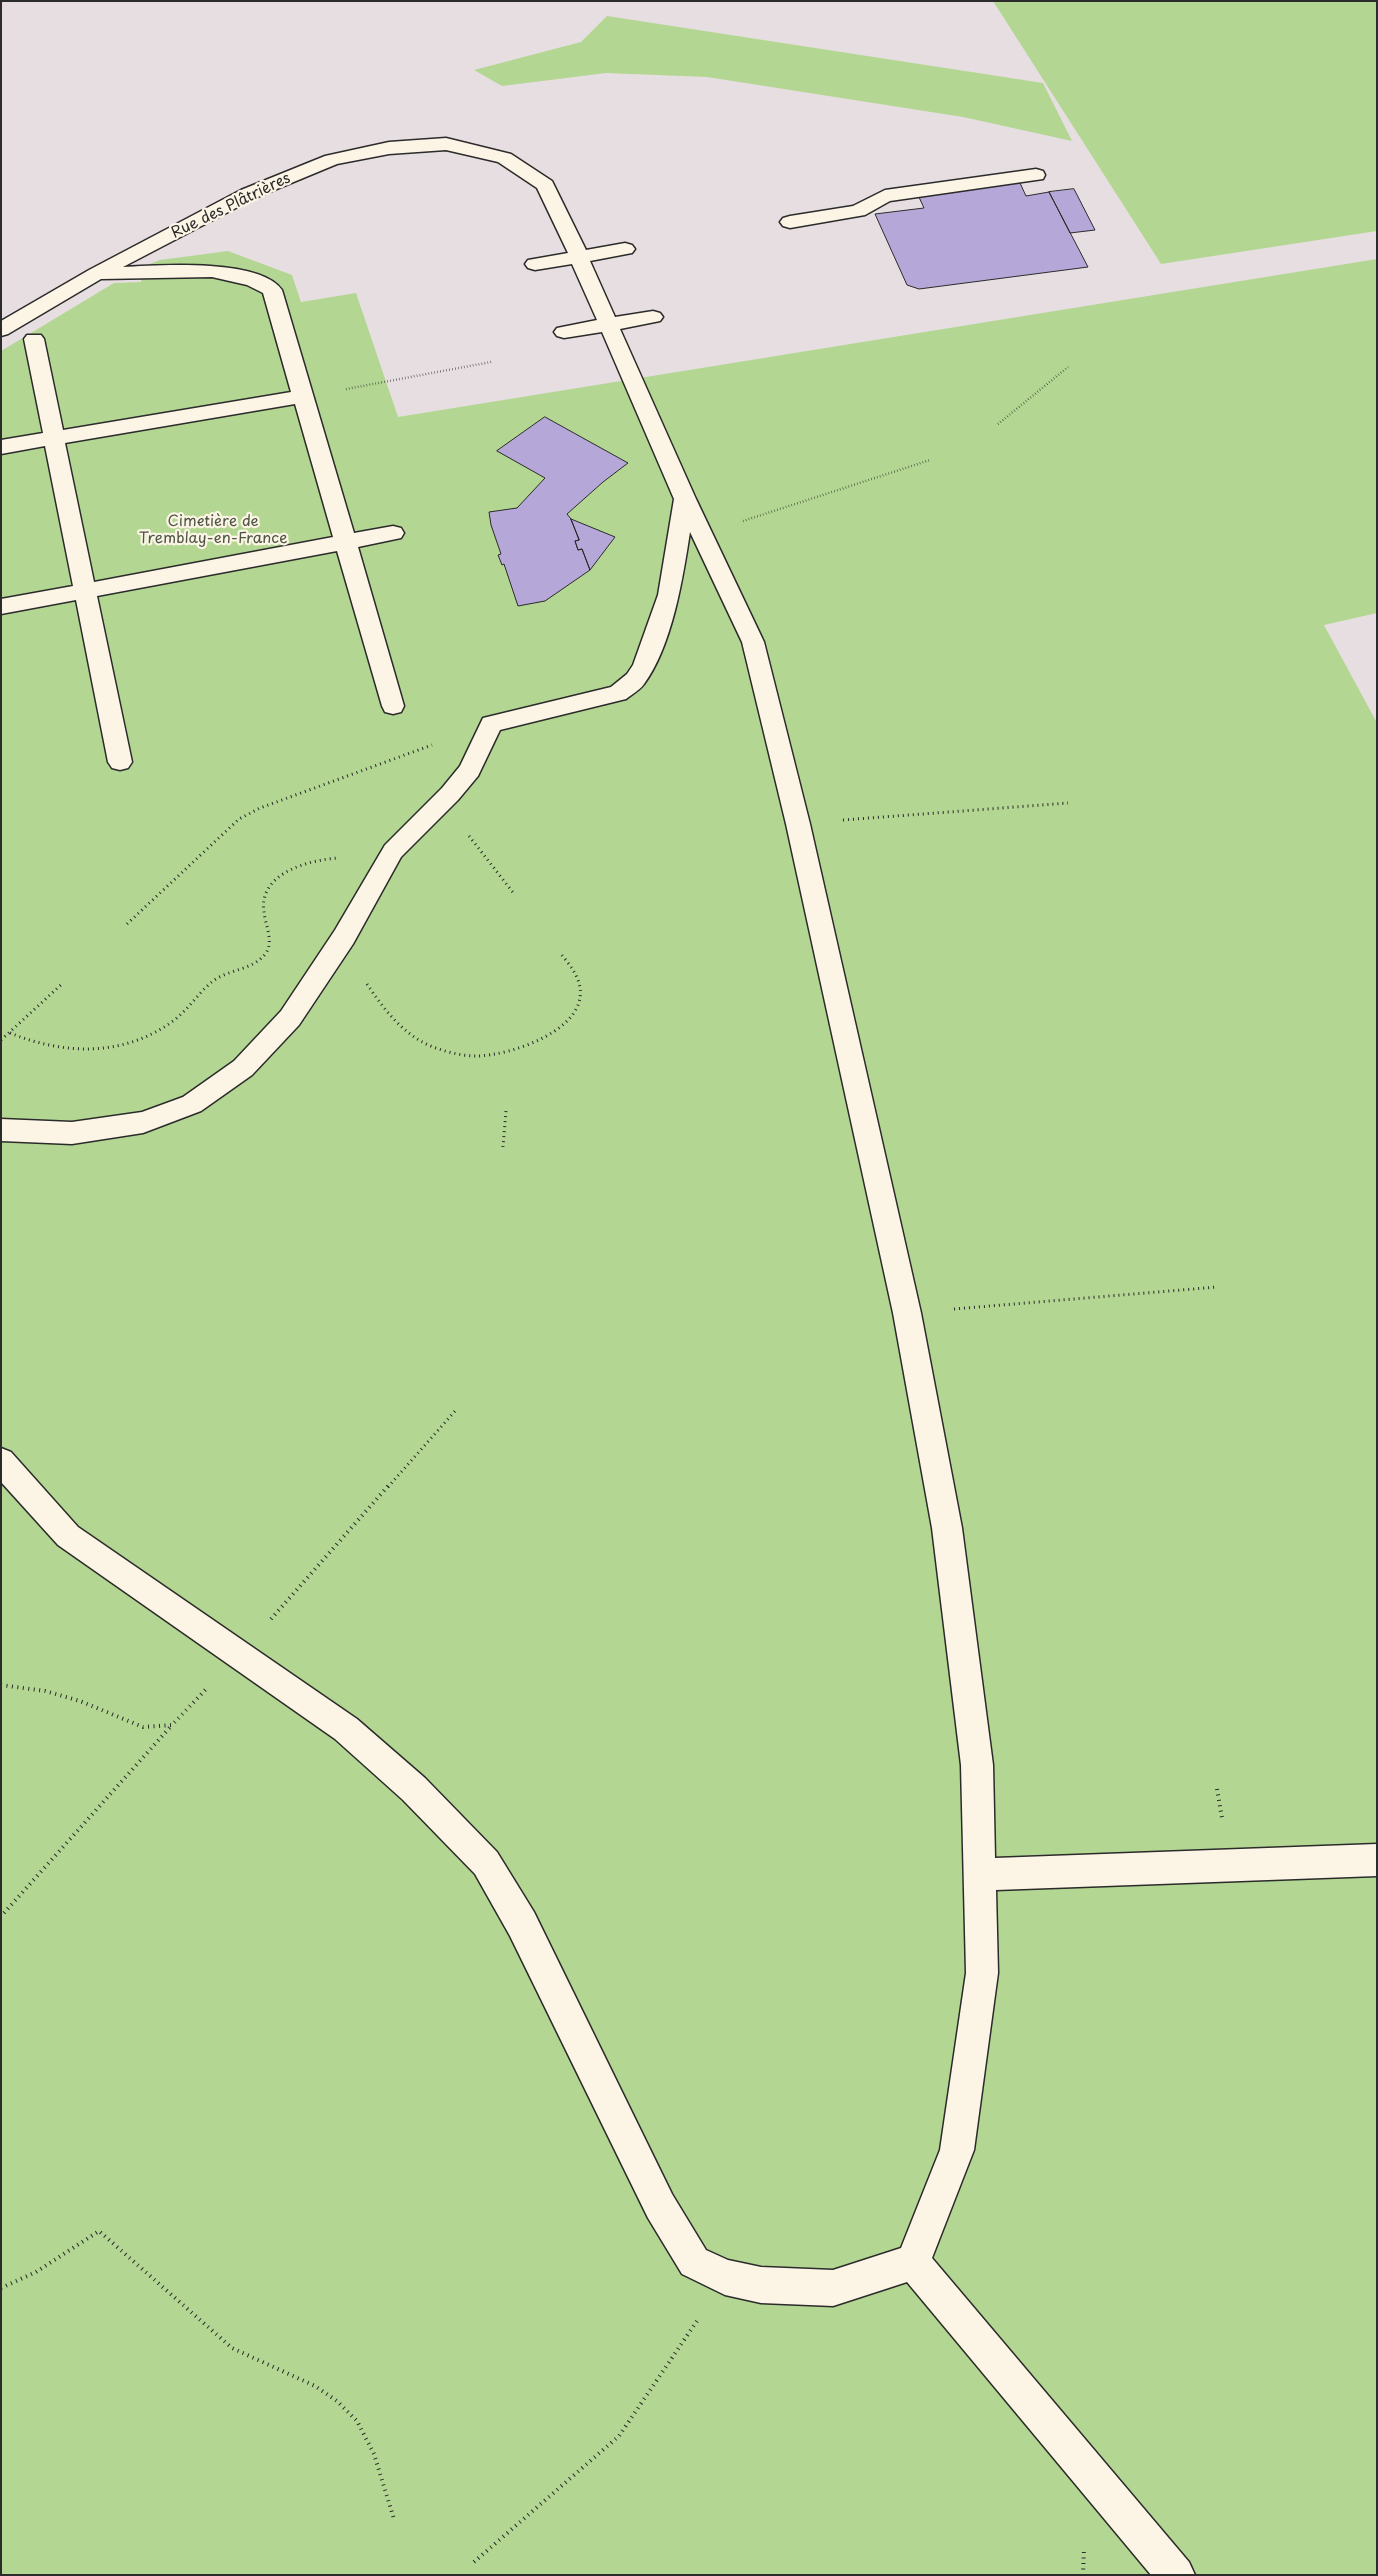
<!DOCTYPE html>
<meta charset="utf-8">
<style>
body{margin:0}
#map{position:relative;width:1378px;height:2576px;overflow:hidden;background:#e7dee1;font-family:"Playpen Sans",sans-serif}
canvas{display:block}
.frame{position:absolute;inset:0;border:2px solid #2b2b2b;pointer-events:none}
</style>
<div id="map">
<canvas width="1378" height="2576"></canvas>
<div class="frame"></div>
</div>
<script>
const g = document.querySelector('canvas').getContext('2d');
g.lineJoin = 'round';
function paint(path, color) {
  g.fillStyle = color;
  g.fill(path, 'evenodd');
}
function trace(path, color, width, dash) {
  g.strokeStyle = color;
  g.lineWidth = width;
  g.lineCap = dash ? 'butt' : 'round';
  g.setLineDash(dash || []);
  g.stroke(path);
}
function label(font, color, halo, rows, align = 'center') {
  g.font = font + ' "Playpen Sans",sans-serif';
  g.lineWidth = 4.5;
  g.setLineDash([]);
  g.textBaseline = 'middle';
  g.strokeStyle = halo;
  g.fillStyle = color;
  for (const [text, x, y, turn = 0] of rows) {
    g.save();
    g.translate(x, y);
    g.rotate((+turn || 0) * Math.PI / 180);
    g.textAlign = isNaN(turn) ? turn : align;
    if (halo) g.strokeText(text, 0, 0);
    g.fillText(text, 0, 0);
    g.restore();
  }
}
paint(new Path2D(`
 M993 1H1377V231L1161 264Z
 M607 16 1043 83 1072 141 963 117 707 77 606 73 502 86 474 70 581 42Z
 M228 251 292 275 301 302 356 293 398 417 1377 259V613L1324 625 1377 723V2575H1V351L114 283 141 282 144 266 160 260Z`), '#b3d792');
const building = new Path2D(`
 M1020 183 1026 196 1049 192 1088 267 919 289 907 285 875 214 924 208 918 195Z
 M1074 189 1095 230 1070 233 1049 192Z
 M545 417 628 463 603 482 567 514 571 519 579 540 575 541 578 550 582 549 590 570 545 601 518 606 504 564 502 565 498 555 501 554 491 525 489 512 517 508 545 478 497 451Z
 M571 519 615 537 590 570 582 549 578 550 575 541 579 540Z`);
paint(building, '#b5a8d9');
trace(building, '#2b2b2b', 1);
const service = new Path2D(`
 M446 138 511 154 552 181 586 250 625 243 632 245 635 249 632 253 590 261 615 317 653 311 660 313 663 317 660 321 620 329 696 499 764 642 810 824 921 1313 962 1528 993 1765 995 1858 1377 1844V1876L996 1890 998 1973 974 2150 932 2258 1189 2562 1195 2575H1151L907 2282 833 2306 761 2303 725 2295 682 2274 648 2218 510 1936 475 1874 403 1800 335 1739 58 1545 1 1482V1448L11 1452 78 1527 357 1719 425 1778 497 1852 534 1912 672 2194 706 2250 728 2260 761 2267 833 2270 901 2248 940 2150 966 1973 961 1765 932 1528 893 1313 786 824 742 642 690 532C683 578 672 646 644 684 640 690 632 694 626 699L500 730 478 776 458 800 401 857 353 944 299 1025 252 1075 201 1111 143 1133 72 1144 1 1141V1119L72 1122 142 1112 183 1097 234 1061 281 1011 335 930 385 845 442 788 460 766 483 718 611 687 627 674 633 665 658 595 674 499 602 332 564 338 557 336 554 332 557 328 597 320 572 264 535 270 528 268 525 264 528 260 568 253 537 188 498 162 446 150 389 154 337 164 255 198 123 267C158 265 260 258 282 290L354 533 393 526 401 528 404 533 401 538 358 547 404 706 401 712 393 714 385 712 382 706 337 551 97 596 132 762 128 768 120 770 112 768 108 762 76 600 1 614V599L73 586 45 446 1 454V440L43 433 24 339 27 335H41L44 339 63 430 291 392 263 293 247 285 212 277 101 279 8 334 1 336V321L89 270 241 190 325 156 389 142ZM295 404 333 537 94 582 65 443Z
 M1036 169 1043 171 1045 175 1043 179 890 201 865 215 790 228 783 226 780 222 783 218 790 216 853 206 885 190Z`);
trace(service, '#2b2b2b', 3);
trace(new Path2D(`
 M346 389 491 362
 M998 424 1068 367
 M743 521 930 460`), '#2b2b2b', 2.5, [0.5, 2.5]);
trace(new Path2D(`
 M843 820 1068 803
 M469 836 515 895
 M127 924 239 819 260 808 432 745
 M367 984C383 1008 401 1032 428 1045 443 1051 460 1056 476 1056 510 1056 592 1029 579 983 576 972 568 963 561 954
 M10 1033C64 1055 124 1057 173 1021 188 1010 198 993 213 981 229 969 254 970 266 953 274 941 265 924 264 912 258 873 309 860 338 858
 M1 1040 63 983
 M503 1147 506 1111
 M954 1309 1217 1287
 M388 1487 456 1410`), '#2b2b2b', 3, [1, 4]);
trace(new Path2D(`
 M271 1619 389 1485
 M1 1685 45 1691 80 1701 143 1727 172 1725 207 1688
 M1217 1789 1222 1818
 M4 1913 172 1725
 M1 2288 36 2272 99 2231 232 2348 315 2386 337 2401 357 2421 374 2454 394 2519
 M474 2562 619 2436 699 2318
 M1083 2575 1084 2548`), '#2b2b2b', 4, [1, 4.5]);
paint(service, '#fcf5e5');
label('15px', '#2b2b2b', '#fcf5e5', [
 ["Rue des Plâtrières",231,206,-26]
]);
label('15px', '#4d5645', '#fcf5e5', [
 ["Cimetière de",213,522],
 ["Tremblay-en-France",213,539]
]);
</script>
